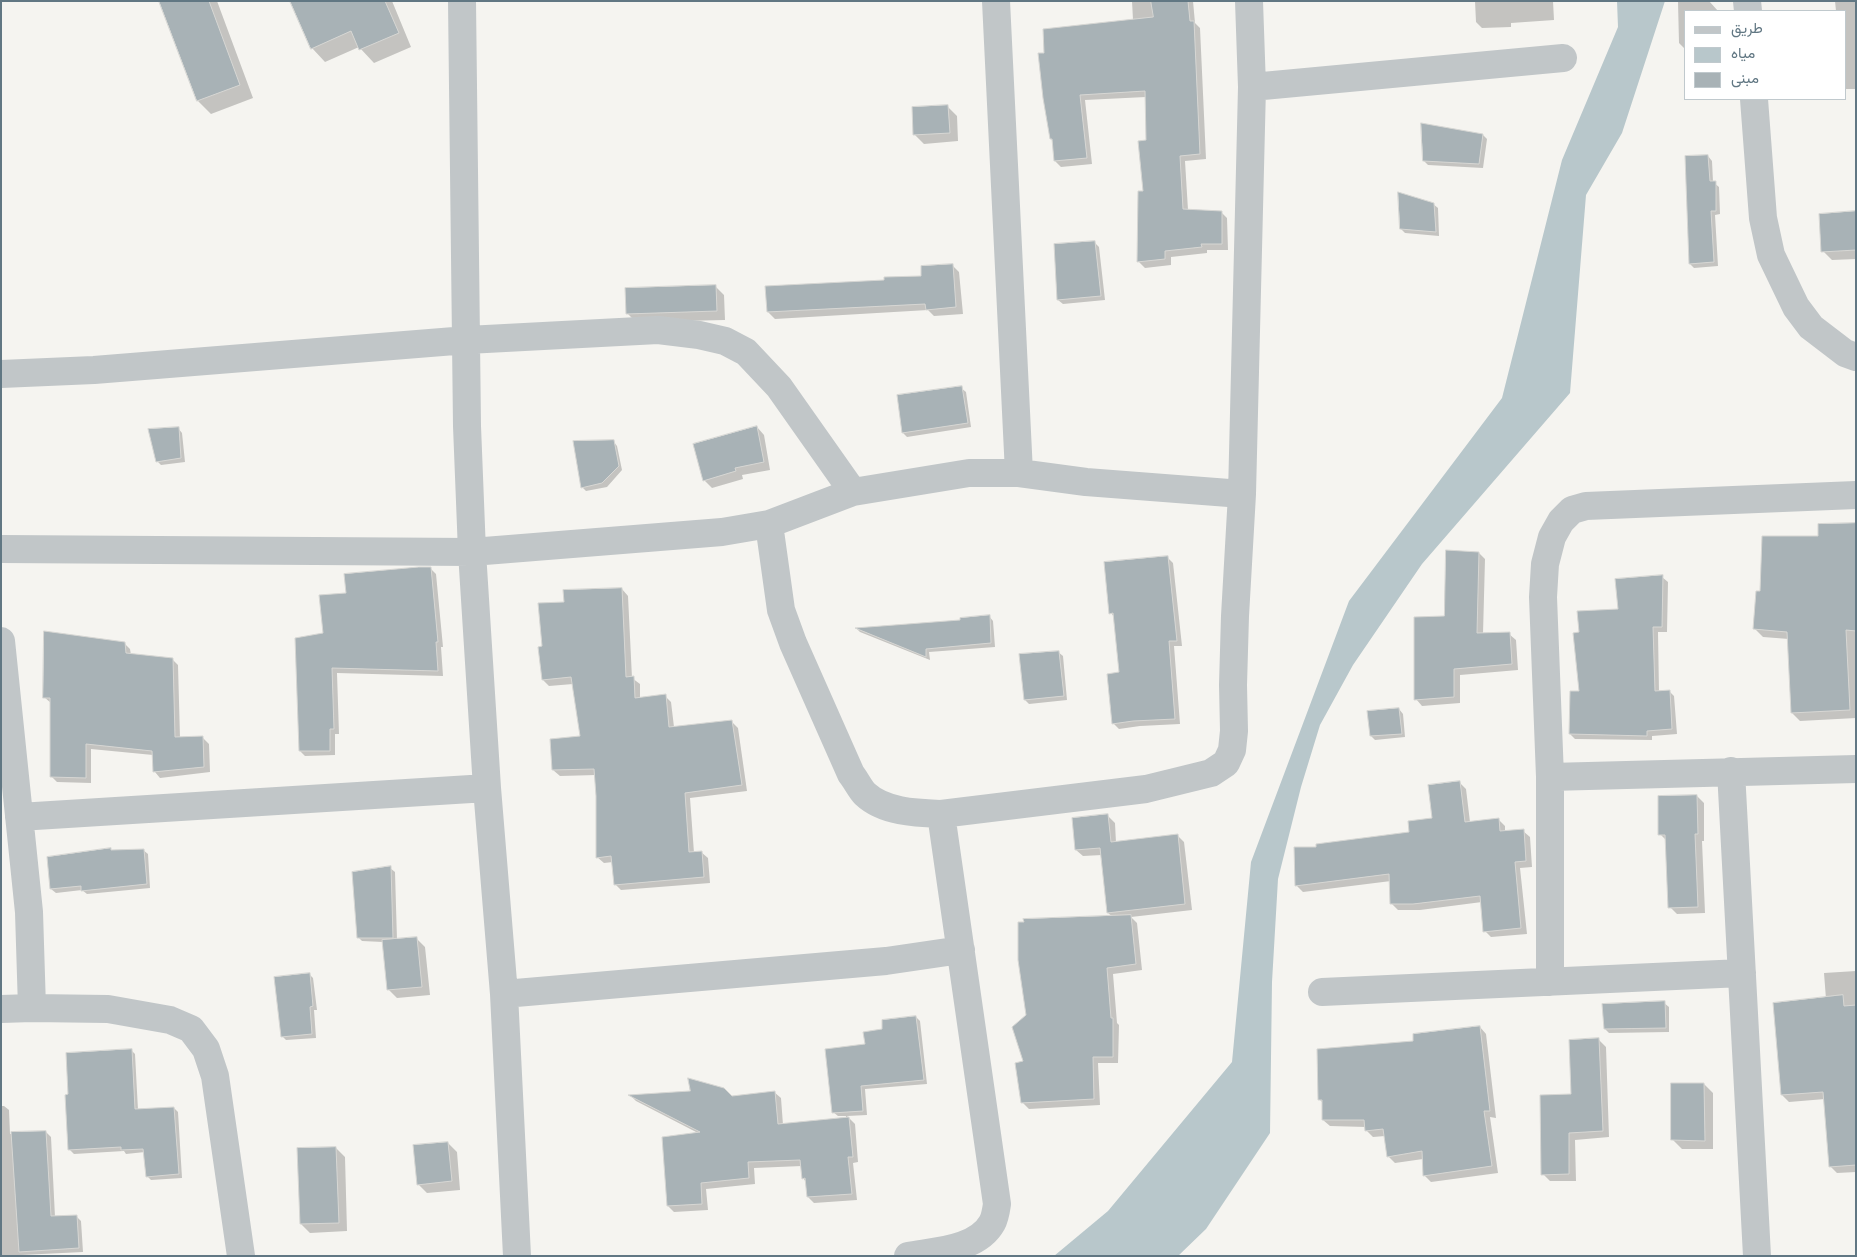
<!DOCTYPE html>
<meta charset="utf-8">
<style>
body{margin:0}
#map{position:relative;width:1857px;height:1257px;overflow:hidden;background:#f5f4f0;font-family:Helvetica,Vazirmatn,sans-serif}
canvas{display:block}
.frame{position:absolute;inset:0;border:2px solid #617783;pointer-events:none}
.legend{position:absolute;left:1684px;top:10px;width:162px;height:90px;box-sizing:border-box;background:#fff;border:1px solid #c0c9cd;margin:0;padding:6px 9px;list-style:none;font-size:15px;color:#617783}
.legend li{display:flex;align-items:center;gap:10px;height:25px}
.legend b{width:25px;border:1px solid #c0c9cd}
</style>
<div id="map">
<canvas width="1857" height="1257"></canvas>
<div class="frame"></div>
<ul class="legend">
<li><b style="height:6px;background:#c1c6c8"></b>طريق</li>
<li><b style="height:14px;background:#b8c7cb"></b>مياه</li>
<li><b style="height:14px;background:#a8b2b6"></b>مبنى</li>
</ul>
</div>
<script>
const g = document.querySelector('canvas').getContext('2d');
g.lineJoin = 'round';
function paint(path, color) {
  g.fillStyle = color;
  g.fill(path, 'evenodd');
}
function trace(path, color, width, dash) {
  g.strokeStyle = color;
  g.lineWidth = width;
  g.lineCap = dash ? 'butt' : 'round';
  g.setLineDash(dash || []);
  g.stroke(path);
}
paint(new Path2D(`
 M1617 1H1665L1622 133 1586 195 1570 393 1422 564 1353 665 1320 725 1301 787 1278 879 1272 982 1270 1133 1206 1229 1178 1256H1054L1108 1211 1232 1062 1251 862 1349 601 1502 398 1562 160 1618 27Z`), '#b8c7cb');
paint(new Path2D(`
 M167 1H217L253 98 211 114 198 101Z
 M292 1H392L411 47 374 63 359 47 325 62 312 48Z
 M1132 1H1193L1195 23 1200 28 1206 159 1185 161 1188 210 1221 212 1227 218 1228 250H1207V253L1171 257V265L1145 268 1139 262 1148 141 1146 97 1085 100 1092 164 1061 167 1055 161 1053 141 1051 139 1046 55 1133 20Z
 M1475 1H1553L1554 20 1511 23V27L1482 28 1476 22Z
 M1709 1 1718 11H1686V50L1679 43 1678 2Z
 M1835 1H1856V89H1846V11H1836Z
 M948 107 957 116 958 141 924 144 915 135Z
 M1483 135 1487 139 1483 168 1428 165 1424 161Z
 M1708 156 1712 161 1713 182 1719 187 1720 214 1715 215 1718 266 1694 268 1690 264Z
 M1433 204 1438 208 1439 236 1405 233 1401 229Z
 M1856 212V259L1832 260 1823 251Z
 M1095 243 1099 247 1105 300 1063 304 1058 300Z
 M952 265 959 272 963 314 934 316 928 310 775 319 768 312 922 277Z
 M715 286 724 295 725 320 636 322 627 313Z
 M961 388 966 392 971 427 907 437 903 433Z
 M757 427 764 435 770 470 742 475 743 479 712 488 704 480Z
 M178 428 182 433 185 462 161 465 157 461Z
 M613 441 617 446 622 470 607 487 586 491 582 487Z
 M1856 524V718L1800 721 1792 713 1789 639 1763 637 1755 629 1762 593 1820 538Z
 M1479 553 1485 559 1483 634H1509L1516 640 1518 670 1460 675V703L1422 706 1416 699 1445 618Z
 M1168 558 1173 563 1182 646H1174L1180 724 1140 726 1119 729 1113 723 1121 674 1115 618 1111 613Z
 M431 569 436 574 443 647H441L443 676 337 673 339 734H335V755L305 756 300 751 325 634Z
 M1662 577 1668 582 1667 632H1658L1659 692 1669 691 1674 696 1677 734 1652 736V740L1575 739 1570 734 1580 693V633L1619 610Z
 M622 589 628 596 632 678 640 684V698L665 696 671 702 674 727 731 721 738 728 747 791 690 798 694 853 701 852 708 858 710 883 621 890 615 884 613 862 604 863 597 857 596 775 560 776 553 770 581 737 573 684 549 686 543 680V648L565 603Z
 M989 616 993 621 995 647 929 652 930 660 860 632 857 629 962 621Z
 M124 643 130 649 131 655 172 659 178 665 180 738H203L209 744 210 772 160 778 155 772 153 755 91 749V783L57 782 51 776V703L44 697Z
 M1058 652 1063 656 1067 700 1029 704 1025 700Z
 M1399 709 1403 714 1405 737 1375 740 1371 736Z
 M1460 783 1466 789 1470 822 1498 819 1505 826V832L1523 831 1530 837 1532 867 1520 868 1527 934 1491 937 1485 931 1482 902 1420 910H1398L1391 903V881L1303 892 1297 886 1318 848 1410 833 1433 819Z
 M1697 796 1704 803V841H1702L1705 913 1677 914 1670 907 1667 841 1660 834Z
 M1108 816 1115 823 1116 843 1177 835 1184 842 1192 910 1131 917 1137 923 1142 970 1113 974 1117 1023 1119 1025 1118 1063H1098L1100 1105 1029 1109 1022 1102 1028 1015 1113 917 1108 913 1102 855 1083 856 1076 850Z
 M110 849 113 851 143 850 148 854 150 888 87 894 82 890 56 893 51 889Z
 M390 868 395 872 397 940 416 938 425 947 430 995 397 998 388 989 383 942 362 941 358 937Z
 M1856 971V1172L1837 1173 1830 1166 1825 1099 1789 1102 1782 1095 1826 999 1824 973Z
 M309 974 313 978 317 1010H314L316 1038 286 1040 282 1036Z
 M1664 1003 1669 1007V1032L1609 1033 1605 1029Z
 M916 1017 920 1021 927 1084 865 1089 867 1115 847 1116 855 1124 858 1162 853 1163 857 1200 814 1203 808 1197 806 1182 803 1178 802 1166 754 1168 755 1184 706 1189 708 1210 674 1212 668 1206 698 1133 636 1101 631 1096 732 1097 774 1092 781 1098 783 1125 846 1118V1116H838L833 1112 866 1046 884 1030Z
 M1480 1027 1486 1034 1496 1118 1490 1117 1498 1173 1431 1182 1424 1175 1423 1159 1395 1163 1388 1156 1385 1136 1373 1137 1366 1130V1127L1330 1126 1323 1120V1103L1319 1099 1415 1043Z
 M1599 1040 1606 1047 1609 1137 1575 1140 1576 1181H1550L1543 1174 1573 1095Z
 M131 1050 135 1054 138 1110 174 1108 178 1112 182 1178 151 1180 147 1176 145 1152 126 1154 124 1151 74 1154 69 1149V1096Z
 M1704 1084 1713 1093V1149H1682L1673 1140Z
 M1 1106H4L9 1110 10 1134 46 1132 51 1137 55 1217 76 1216 81 1221 83 1252 1 1256Z
 M448 1143 457 1152 460 1190 427 1193 418 1184Z
 M336 1148 345 1157 347 1231 310 1233 301 1224Z`), '#0003');
const building = new Path2D(`
 M159 1H209L240 85 197 101Z
 M290 1H385L399 33 359 50 351 31 311 49Z
 M1151 1H1188L1190 21H1194L1200 154 1180 156 1183 209 1222 211V244H1201L1202 247 1165 251V259L1137 262 1138 191H1143L1138 141 1146 140 1145 91 1080 95 1087 158 1054 161 1052 139H1050L1043 98 1038 53H1044L1043 29 1153 17Z
 M948 105 950 133 913 135 912 107Z
 M1421 123 1483 134 1479 164 1423 161Z
 M1708 155 1710 181H1716V211H1711L1714 262 1689 264 1685 156Z
 M1398 192 1434 203 1436 232 1400 229Z
 M1856 211V250L1821 252 1819 214Z
 M1095 241 1101 296 1057 300 1054 244Z
 M953 264 956 307 926 310 925 304 767 312 765 286 884 280V277L921 276V266Z
 M716 285 717 311 626 314 625 288Z
 M962 386 968 423 902 433 897 395Z
 M757 426 764 462 735 468 736 471 703 481 693 444Z
 M179 427 181 458 156 462 148 429Z
 M614 440 619 466 602 483 581 488 573 441Z
 M1856 523V631L1846 630 1850 710 1791 713 1787 632 1753 629 1756 591H1760L1762 536H1818V524Z
 M1446 550 1479 552 1477 633 1510 632 1512 664 1454 669V697L1414 700V617L1444 616Z
 M1168 556 1177 641H1169L1175 719 1133 721 1112 724 1107 674 1119 672 1113 613 1109 614 1104 562Z
 M419 567H431L438 642H436L438 671 332 668 334 729H330V751H299L295 638 323 633 319 595 346 593 344 574Z
 M1663 575 1662 627H1653L1655 691 1670 690 1672 729 1647 731V736L1569 734 1570 691H1579L1573 633 1579 632 1577 611 1618 609 1615 579Z
 M622 588 626 677 634 676 635 698 666 694 669 727 732 720 742 785 685 793 689 852 702 851 704 877 614 885 611 856 596 858V796L594 769 552 770 550 739 580 736 571 677 542 680 538 647 542 646 538 603 564 602 563 590Z
 M990 615 991 643 926 649V657L855 628 960 620V618Z
 M44 631 125 642 126 653 173 658 175 737 203 736 204 767 153 772 152 751 86 744V778L50 777V698H43Z
 M1059 651 1064 696 1024 700 1019 654Z
 M1399 708 1402 734 1370 736 1367 711Z
 M1460 781 1465 822 1499 818 1500 831 1524 829 1526 861 1515 862 1521 928 1483 932 1480 896 1413 904H1390L1389 874 1295 886 1294 847H1316V844L1409 832 1408 821 1432 818 1428 785Z
 M1697 795 1698 834H1695L1698 907 1668 908 1665 835H1658V796Z
 M1108 814 1111 842 1178 834 1185 904 1107 913 1100 848 1075 850 1072 818Z
 M111 848V850L144 849 147 884 81 891V886L50 889 47 857Z
 M391 866 393 938H357L352 872Z
 M1131 915 1136 964 1107 968 1111 1018H1113V1057H1093L1094 1099 1021 1103 1015 1063 1023 1061 1012 1027 1026 1015 1018 960V922H1024L1023 919Z
 M417 937 422 987 387 990 382 940Z
 M310 973 313 1006 310 1007 312 1034 281 1037 274 977Z
 M1843 995 1844 1006 1856 1005V1165L1829 1167 1823 1092 1781 1095 1773 1003Z
 M1665 1001 1666 1028 1604 1029 1602 1004Z
 M916 1016 924 1080 861 1086 863 1111 832 1113 825 1049 865 1044 863 1032 882 1029V1020Z
 M1480 1026 1490 1111H1484L1492 1166 1423 1176 1422 1151 1387 1157 1383 1129 1365 1131 1364 1120H1322V1100H1318L1317 1049 1413 1041V1034Z
 M1599 1038 1603 1131 1569 1133V1174L1541 1175 1540 1095 1571 1094 1569 1040Z
 M132 1049 135 1109 174 1107 179 1174 146 1177 143 1149 121 1150V1147L68 1150 65 1095 68 1094 66 1053Z
 M688 1078 724 1088 732 1096 775 1091 778 1124 849 1117 853 1157H848L852 1194 807 1197 805 1178 802 1179 800 1160 748 1162 749 1178 701 1183 702 1204 667 1206 662 1137 700 1132 628 1095 690 1091Z
 M1671 1083H1704L1705 1141 1671 1140Z
 M46 1131 51 1216 77 1215 79 1248 19 1252 11 1132Z
 M448 1142 452 1181 417 1185 413 1145Z
 M336 1147 339 1223 300 1224 297 1148Z`);
paint(building, '#a8b2b6');
trace(building, '#d6d6d3', 1);
trace(new Path2D(`
 M462 1 467 426 472 552 487 788 504 994 517 1256
 M996 1 1019 473
 M1747 1 1748 11
 M1252 87 1563 58
 M1754 99 1763 218 1771 255 1796 307 1811 327 1845 353 1856 357
 M1 374 94 370 467 340 658 330 699 335 725 341 746 352 779 387 853 492
 M769 524 853 492 969 473H1019L1086 482 1242 494
 M1 549 472 552 722 532 769 524 781 610 793 643 851 774C856 780 860 789 865 794 884 812 916 813 941 814L1146 789 1211 773 1226 763 1232 750 1234 731 1233 685 1235 616 1242 494 1252 87 1249 1
 M1 641 29 912 32 1008
 M1731 771 1757 1256
 M1550 777 1856 769
 M19 817 487 788
 M1550 982V777L1543 597 1545 564 1552 537 1561 521 1572 510 1586 506 1856 495
 M1322 992 1742 973
 M504 994 886 961 961 950
 M1 1009 32 1008 108 1009 170 1020 191 1029 206 1049 215 1076 241 1256
 M908 1256C934 1251 977 1250 992 1223 995 1218 996 1211 997 1204L941 814`), '#c1c6c8', 28);
</script>
